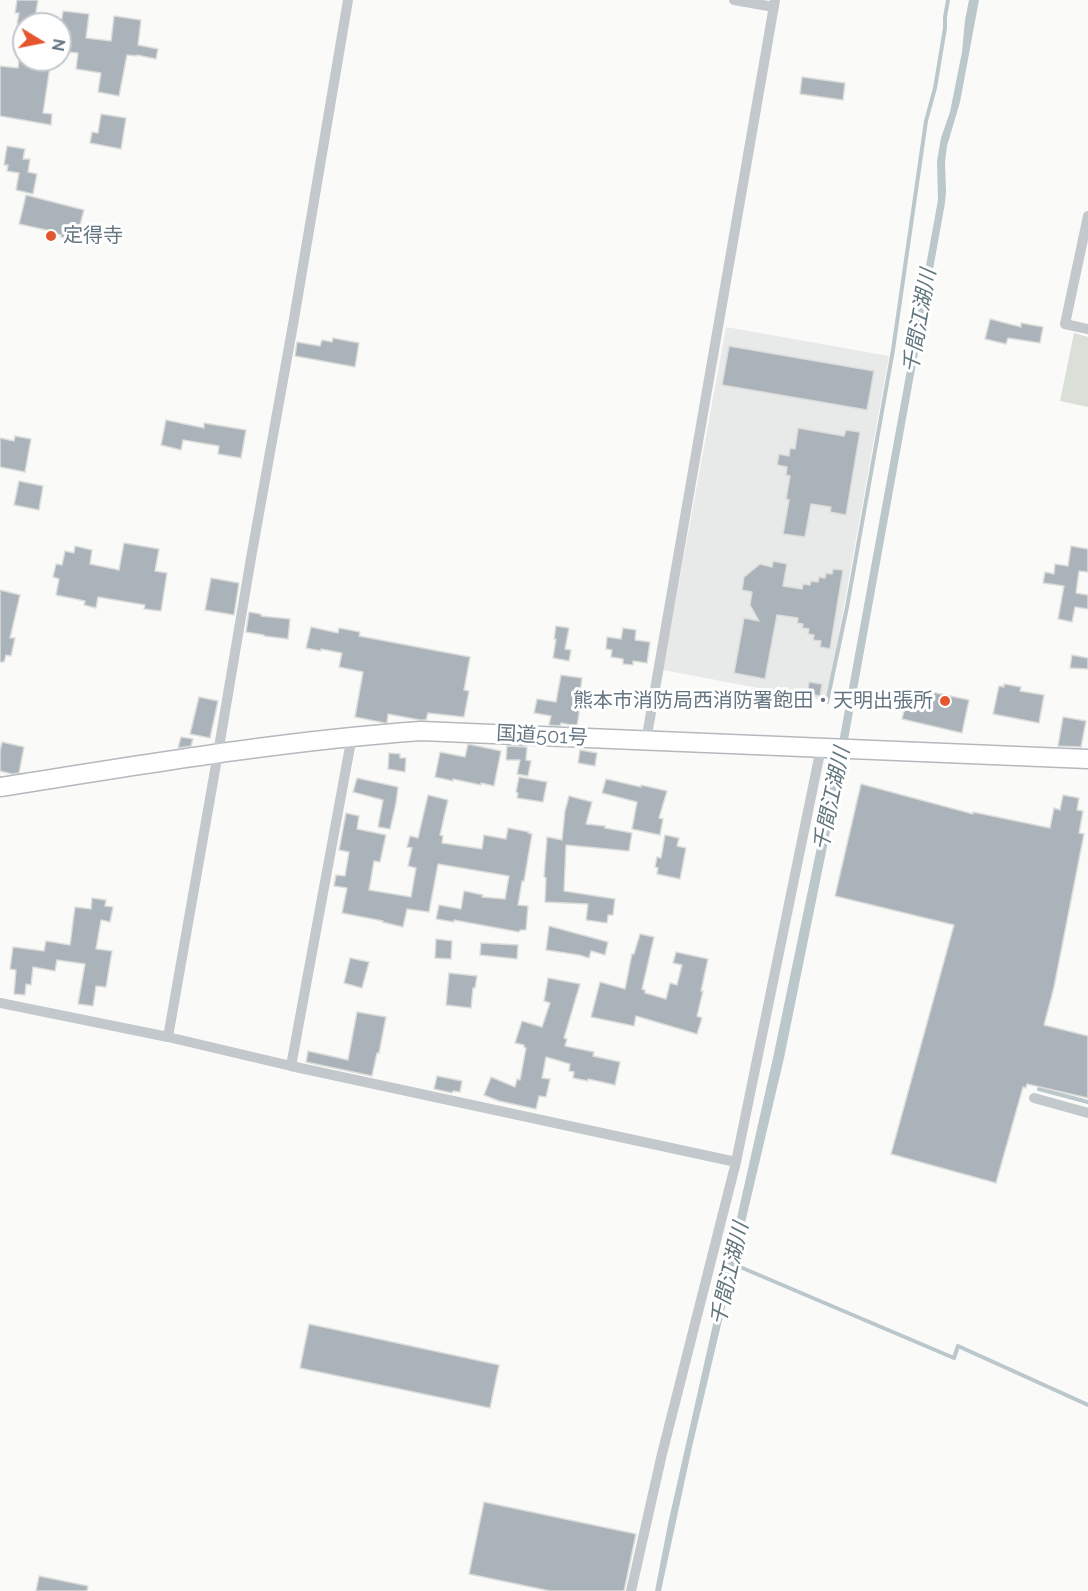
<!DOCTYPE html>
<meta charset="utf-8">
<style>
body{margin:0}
#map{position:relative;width:1088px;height:1591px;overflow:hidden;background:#fafaf8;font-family:Raleway,sans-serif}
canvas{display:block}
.north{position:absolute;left:12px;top:12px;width:60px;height:60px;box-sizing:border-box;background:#fff;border:2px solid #c1c8cd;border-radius:50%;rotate:100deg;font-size:16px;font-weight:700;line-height:24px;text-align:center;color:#657683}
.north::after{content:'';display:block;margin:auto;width:21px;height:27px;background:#e4572e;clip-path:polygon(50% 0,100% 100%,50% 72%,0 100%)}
</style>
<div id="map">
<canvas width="1088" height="1591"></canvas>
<div class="north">N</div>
</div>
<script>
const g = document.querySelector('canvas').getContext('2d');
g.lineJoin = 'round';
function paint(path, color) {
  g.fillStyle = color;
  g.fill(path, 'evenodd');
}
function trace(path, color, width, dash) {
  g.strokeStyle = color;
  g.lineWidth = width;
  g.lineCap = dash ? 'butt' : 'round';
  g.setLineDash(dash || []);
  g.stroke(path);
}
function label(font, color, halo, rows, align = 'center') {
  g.font = font + ' Raleway,"Noto Sans JP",sans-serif';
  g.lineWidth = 6;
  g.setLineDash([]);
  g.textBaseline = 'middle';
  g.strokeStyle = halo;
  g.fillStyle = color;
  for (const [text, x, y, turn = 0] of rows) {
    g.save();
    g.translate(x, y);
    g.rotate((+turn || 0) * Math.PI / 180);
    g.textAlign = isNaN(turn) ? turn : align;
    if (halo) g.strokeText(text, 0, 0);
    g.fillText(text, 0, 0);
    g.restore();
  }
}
paint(new Path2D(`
 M726 327 889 356 827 701 663 670Z`), '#e8e9e9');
paint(new Path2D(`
 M1074 333 1088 337V407L1060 401Z`), '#dadfd7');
paint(new Path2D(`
 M969 0H979L960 102 947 146 945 162 946 192 945 203 842 773 784 1058 692 1447 661 1591H655L668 1524 773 1058 840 737 938 200 937 161 941 138 950 112 962 52 965 20Z`), '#bbc7cb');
trace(new Path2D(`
 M827 702 847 607 893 350 926 121 935 88 945 28V17L948 0
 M1039 1089 1088 1102
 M733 1264 954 1358 958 1346 1088 1405`), '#bbc7cb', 4);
const building = new Path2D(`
 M17 0H38L34 24H17L19 13H15Z
 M63 11 89 14 86 38 111 41 114 16 141 20 138 45 158 49 156 59 137 55V56L127 55 119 96 98 92 101 73 76 69 78 53 68 52 70 32 60 31Z
 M19 60H51L43 113 52 114 51 125 0 116V66L18 68Z
 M802 77 845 83 843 100 800 94Z
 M101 114 126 118 121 149 90 143 92 132 98 133Z
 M7 146 25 149 23 159H30L28 172 37 174 33 194 16 190 19 173 7 171 8 165H4Z
 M26 195 84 210 76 240 61 237V235L51 232V231L19 224Z
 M990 319 1021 327V323L1043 327 1040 343 1008 338 1006 344 985 339Z
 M333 338 359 343 355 367 295 356 297 342 320 346 322 340 332 342Z
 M729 346 874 371 867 410 722 385Z
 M166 420 204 428V423L246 430 241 458 218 454 219 446 183 440 181 450 161 445Z
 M798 428 844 436 846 430 860 432 846 515 830 512 831 507 811 504 805 537 783 534 789 500 786 499 790 476 786 475 787 467 777 465 779 454 789 456 790 448 795 449Z
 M15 436 31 439 25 472 0 467V438L14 441Z
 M19 481 43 486 39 510 14 505Z
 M124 543 159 549 155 571 167 573 161 611 144 609 145 605 98 597 96 608 84 605 85 601 56 595 59 579 53 577 56 564 62 565 65 551 74 553 75 546 92 550 90 564 119 570Z
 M1071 546 1088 549V572L1079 571 1076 593 1088 595V609L1075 607 1072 622 1058 619 1064 586 1043 583 1045 572 1054 574 1055 564 1068 566Z
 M773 561 787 564 783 586 802 589 803 584 810 585 811 581 818 582 819 577 825 578 826 573 832 574 833 569 843 570 830 649 820 647 821 641 813 640 814 635 808 634 809 629 802 628 803 624 797 623 798 618 777 615 765 679 734 673 744 618 759 621 750 605 752 592 742 590 744 577 760 564 772 567Z
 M211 578 239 583 234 615 205 610Z
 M0 590 20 595 10 638H15L11 656 6 655 4 662H0Z
 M249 612 261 614V616L290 619 288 639 264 636V635L246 632Z
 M556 626 569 628 565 649 571 650 569 661 553 658 556 639H554Z
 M311 627 338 633 339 628 360 632 359 636 470 657 464 690 469 691 464 717 428 713 426 720H420L388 714 387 723H385L355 717 363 672 339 667 342 653 321 649V651L306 648Z
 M623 628 636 630 635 640 650 642 647 663 633 661V665L623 664V659L611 657 612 650 606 649 607 637 621 639Z
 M1072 655 1088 658V669L1070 668Z
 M561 675 582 678 578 707H580L577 726 561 723 560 726 549 725 551 716 534 713 537 699 556 702Z
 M809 682 822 684 820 696 807 694Z
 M1004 684 1021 687 1020 691 1044 695 1039 723 993 714 999 686 1004 687Z
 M918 689 969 700 962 733 902 719 909 690 918 692Z
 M199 697 218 701 210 738 190 734Z
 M1063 717 1086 721 1081 747 1058 746Z
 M181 737 193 739 191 746 178 748Z
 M2 742 24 747 19 773 12 774 0 771V751Z
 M468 744 501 751 494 786 481 783V785L453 779V781L435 777 440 752 465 757Z
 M507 746 527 747 526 760 531 761 528 776 517 774 520 760H506Z
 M580 750 597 753 595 766 578 763Z
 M389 753 400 754V758H406L405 772 388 769Z
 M519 777 547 782 543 802 517 798 518 793 516 792Z
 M357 778 398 787 396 803 390 829 378 827 383 800 353 792Z
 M606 779 641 787V785L667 791 659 818 663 819 660 835 632 829 637 802 602 793Z
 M861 784 973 814V812L1050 828 1054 808 1060 810 1063 795 1079 798 1077 810 1083 811 1079 833 1084 834 1054 987 1044 1025 1088 1036V1098L1027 1084 1026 1088 1023 1087 996 1183 891 1154 954 925 835 896Z
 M428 795 448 800 440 835 443 836 442 843 482 849 484 835 506 839 508 828 529 832 528 833 532 834 524 881H522L518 905 528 906 526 930H520L519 932 454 920V922L436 919 439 905 461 909 464 891 483 895 482 897 505 899 509 876 438 864 429 912 407 909 403 927 382 922 383 921 342 913 347 888 334 886 336 875 345 876 349 852 339 850 346 813 359 816 357 829 386 835 380 862 374 861 369 890 411 897 416 868 408 866 412 848 407 847 410 836 418 838Z
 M569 796 592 802 586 824 605 826V828L632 833 629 851 566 845 564 891 615 899 613 915H608L607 923 586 920 588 904 545 902 546 878 544 877 547 837 562 840 565 811Z
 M665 835 679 838 677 846 686 848 680 879 657 874 658 868 655 867 657 857 661 858Z
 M92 898 106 900 105 906 113 907 110 922 101 920 96 949 112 951 106 987 96 986 93 1006 78 1004 85 964 57 960 55 971 33 967 31 985 26 984 25 995 14 994 16 970 10 969 13 947 44 951 46 941 70 945 75 907 91 909Z
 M549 926 608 942 605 955 591 951 589 958 579 955 546 950Z
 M640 934 654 937 642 989 645 990V993L666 999 670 983 677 985 682 965 673 963 676 952 708 959 701 991H703L697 1016 702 1018 697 1034 636 1016 634 1026 591 1017 600 982 625 989 632 954H634Z
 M436 939 452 941 451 959 435 958Z
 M481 943 518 945 517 959 480 955Z
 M350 958 369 962 362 988 344 983Z
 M449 973 477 976 475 988H473L471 1008 446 1005Z
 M548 978 580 984 564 1038 567 1039 565 1046 594 1052 593 1056 620 1062 615 1085 588 1079V1081L573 1078 574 1072 569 1071 570 1064 546 1057 542 1078 550 1079 546 1097 539 1096 536 1109 499 1101 484 1095 491 1077 515 1087 517 1079 520 1080 526 1048 524 1047V1045L515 1043 522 1021 542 1027 550 1003 544 1001Z
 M357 1012 386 1017 379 1053H377L372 1076 306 1062 308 1051 348 1060Z
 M437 1076 462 1081 460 1092 453 1091 452 1093 434 1089Z
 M309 1324 499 1365 490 1408 300 1368Z
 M484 1502 636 1534 624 1591H550L469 1574Z
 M39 1576 88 1586 87 1591H36Z`);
paint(building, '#aab3b9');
trace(building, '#dcdcda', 1.5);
const trunk = new Path2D(`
 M0 787C140 765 280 741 421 731L1088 759`);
trace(trunk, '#b4b9bd', 21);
trace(new Path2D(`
 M734 0 774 7
 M1088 216 1065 324 1088 329
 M352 736 291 1066 736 1162
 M646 741 775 0
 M0 1003 168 1037 291 1066
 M168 1037 218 753 251 558 294 319 348 0
 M1034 1098 1088 1113
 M631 1591 662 1454 736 1162 821 748`), '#c3c8cc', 10);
trace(trunk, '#fff', 18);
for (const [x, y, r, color] of [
 [51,236,6,"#e4572e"],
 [945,701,6,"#e4572e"]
]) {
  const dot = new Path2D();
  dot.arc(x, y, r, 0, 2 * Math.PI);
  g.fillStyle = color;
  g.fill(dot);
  trace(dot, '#fff', 2);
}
label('20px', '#657683', '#fff', [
 ["定得寺",63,236],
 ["熊本市消防局西消防署飽田・天明出張所",933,701,"right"]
], 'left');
label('20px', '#657683', '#fff', [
 ["国道501号",542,736,3]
]);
label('italic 21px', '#60757c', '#fff', [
 ["千間江湖川",920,321,-80],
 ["千間江湖川",832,799,-78],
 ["千間江湖川",730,1274,-77]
]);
</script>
